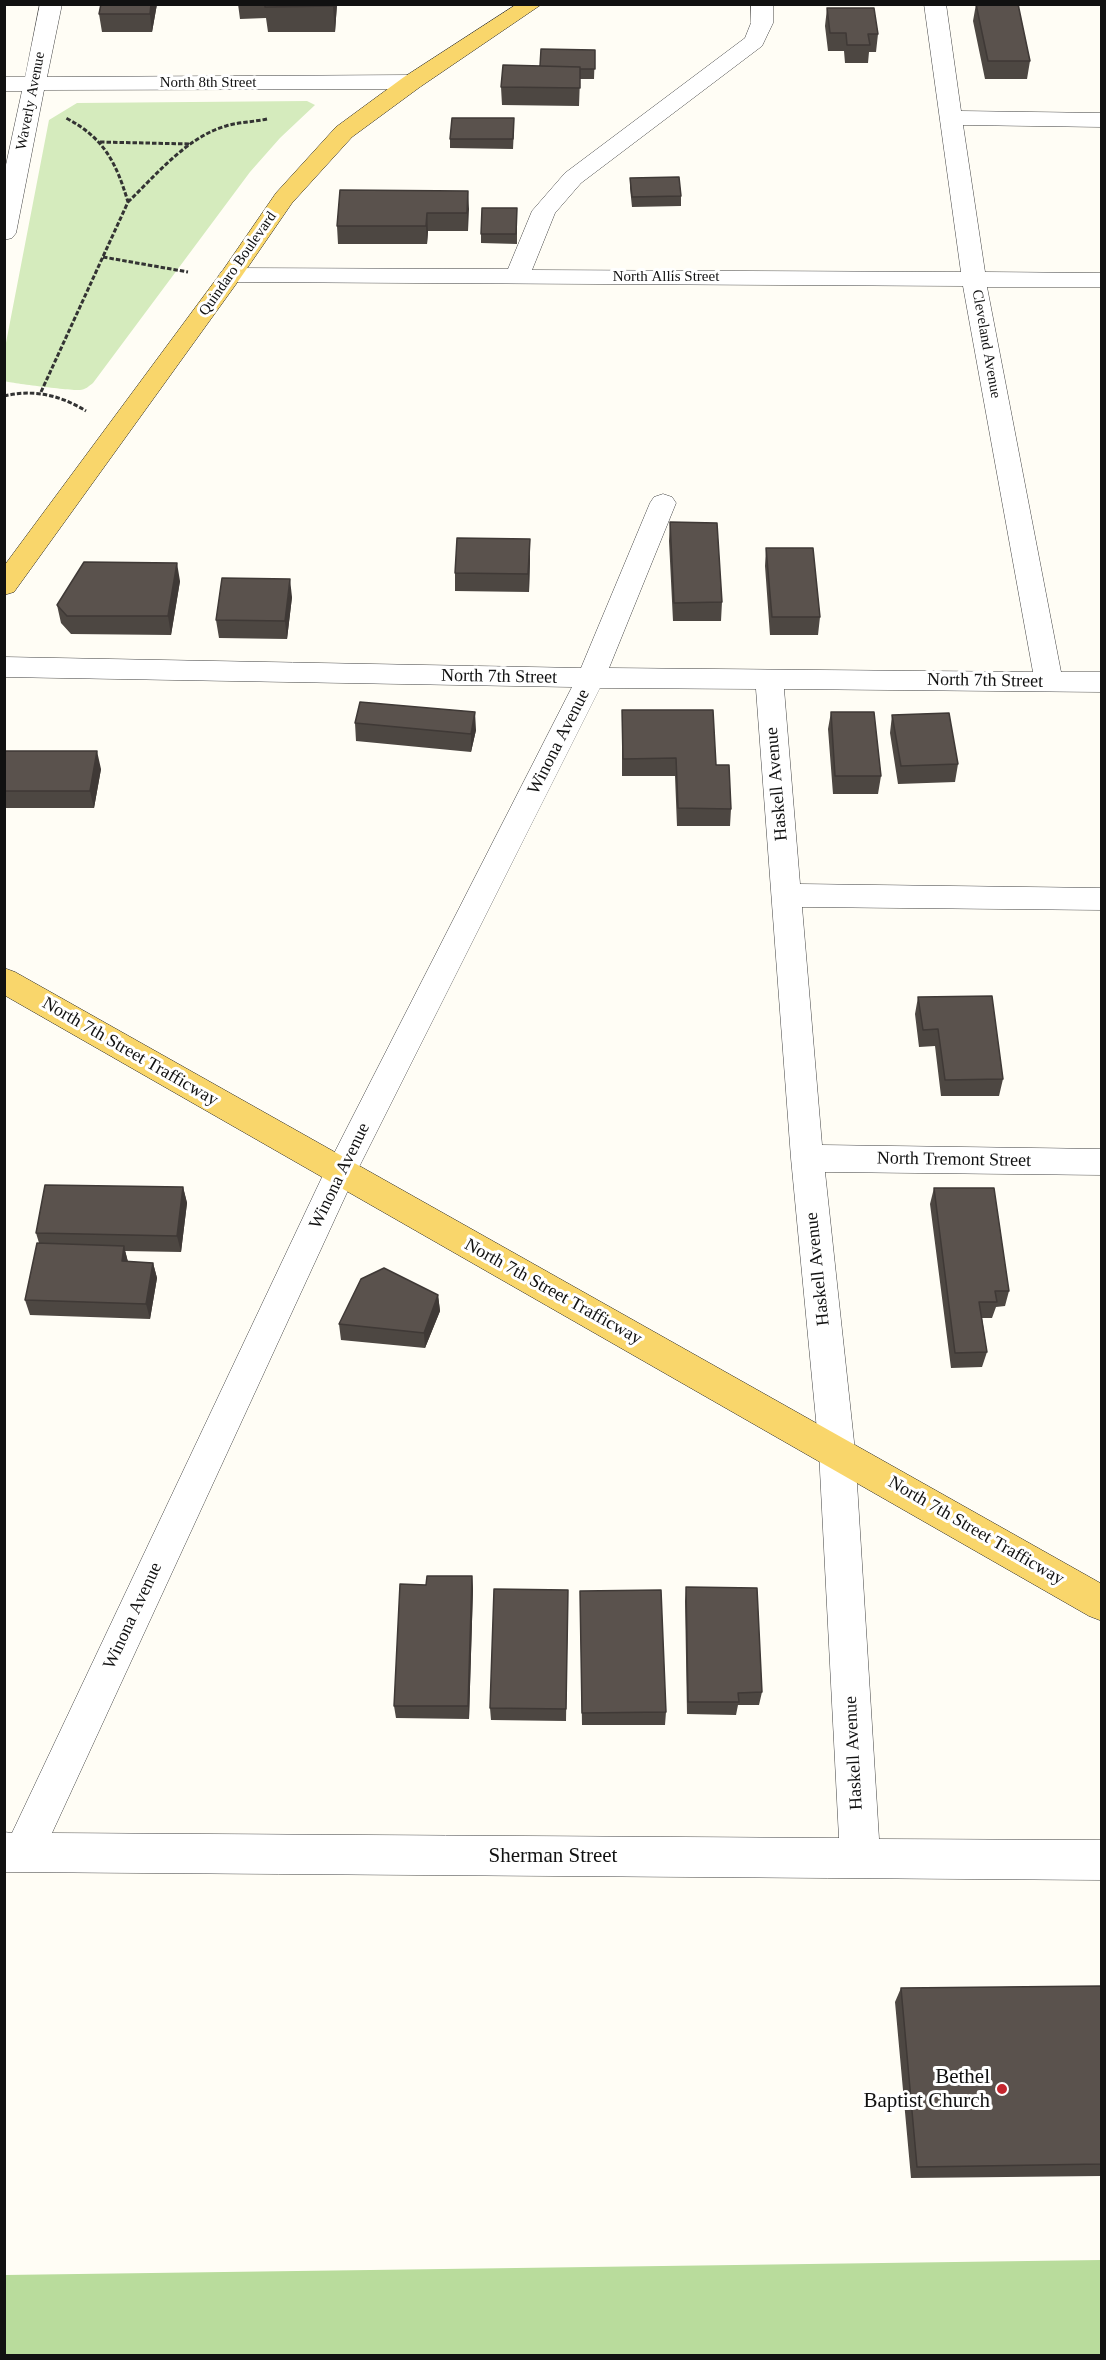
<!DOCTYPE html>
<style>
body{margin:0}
#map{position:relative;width:1106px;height:2360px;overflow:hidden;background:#fffdf5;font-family:Georgia,serif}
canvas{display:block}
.frame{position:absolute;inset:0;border:6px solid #111;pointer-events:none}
</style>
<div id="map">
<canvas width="1106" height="2360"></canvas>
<div class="frame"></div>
</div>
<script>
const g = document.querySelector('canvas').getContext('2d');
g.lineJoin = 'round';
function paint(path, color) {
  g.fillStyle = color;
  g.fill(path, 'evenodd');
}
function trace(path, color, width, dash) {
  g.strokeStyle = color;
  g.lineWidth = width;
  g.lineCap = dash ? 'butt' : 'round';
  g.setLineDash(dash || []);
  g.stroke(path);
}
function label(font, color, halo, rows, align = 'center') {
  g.font = font + ' Georgia,serif';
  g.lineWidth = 6;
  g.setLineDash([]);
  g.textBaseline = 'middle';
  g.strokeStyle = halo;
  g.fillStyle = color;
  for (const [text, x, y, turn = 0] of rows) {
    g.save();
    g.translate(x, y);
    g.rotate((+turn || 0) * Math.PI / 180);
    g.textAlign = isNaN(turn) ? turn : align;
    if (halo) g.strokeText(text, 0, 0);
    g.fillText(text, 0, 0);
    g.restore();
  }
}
paint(new Path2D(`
 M307 101 315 105 280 138 250 172 93 383C89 386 85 390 80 390 75 391 8 383 5 381V348L49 120 77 103Z`), '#d5ebbd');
paint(new Path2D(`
 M1101 2260V2355H5V2275Z`), '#b9dc9c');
const minor = new Path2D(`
 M40 4H62L47 77 412 75 420 77 423 82 420 87 412 89 44 90 16 233 12 238 4 240V174L22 91H4V77H25Z
 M751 4H773V23L762 46 581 183 555 213 532 270 961 272 924 4H946L961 111 1102 113V127L963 125 985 272 1102 273V287H987L1061 672H1102V692L784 689 800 884 1102 888V910L802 907 822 1145 1102 1149V1175L825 1172 855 1451 879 1839 1102 1840V1880L4 1872V1832L12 1833 324 1173 572 687 4 677V657L581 668 650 503 654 497 663 494 672 497 676 503 609 668 1033 672 963 286 231 282 223 280 219 275 223 270 231 268 508 269 532 211 565 173 745 38 751 23ZM600 688 756 689 791 1158 819 1451 839 1838 52 1833 356 1173Z`);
const major = new Path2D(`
 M517 4H542L420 87 352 137 292 203 239 280 14 592 4 595V566L223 270 276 193 336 127 404 77Z
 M4 968 15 972 1102 1584V1621L1089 1616 4 995Z`);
trace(minor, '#444', 1);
trace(major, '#222', 1);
trace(new Path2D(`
 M100 142 191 144
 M128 202C156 175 187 137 226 126 239 122 253 122 267 119
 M103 257 188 272
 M41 392 128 202C116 162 104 138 66 118
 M4 396C34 389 60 395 86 411`), '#333', 3, [4.5, 2]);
paint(minor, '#fff');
paint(major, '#f9d66b');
paint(new Path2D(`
 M157 4 152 32H102L99 14Z
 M238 4H337L335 32H268L266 18 240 19Z
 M976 4H1018L1030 61 1027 79H985L973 21Z
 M827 8 878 34 876 52H869L868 63H845L844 51H828L825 26Z
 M595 50 594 79H580L579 106 502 105 501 87 540 66Z
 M514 128 513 149 450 148V139Z
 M630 178 681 196V206L632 207 630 188Z
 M468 191V231H428L427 244H338L337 226Z
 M517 208V244L481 243V234Z
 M670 522 722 602 721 621H673L669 541Z
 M766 548 820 617 818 635H770L765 566Z
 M530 558 529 592 455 591V573Z
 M180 581 171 635 71 634 61 623 57 605Z
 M292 597 287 639 219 638 216 620Z
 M622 710 716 765 731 809 730 826H677L675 776H622Z
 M831 712 881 776 878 794H833L828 729Z
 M892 715 958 764 955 782 898 784 890 733Z
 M355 723 476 730 471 752 356 741Z
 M4 751 101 769 94 808H4Z
 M918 997 1003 1079 999 1096H941L935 1046 919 1047 915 1014Z
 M183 1187 187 1203 181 1252 125 1251 128 1262 153 1263 157 1278 150 1319 30 1315 25 1300 39 1243 36 1233Z
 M934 1188 1009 1291 1005 1306 996 1307 992 1318H982L987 1352 982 1367 951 1368 930 1204Z
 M438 1295 440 1311 425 1348 341 1340 339 1324Z
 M472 1576 473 1589 469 1719 396 1718 394 1706 426 1585Z
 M686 1587 762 1692 759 1705H738L736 1715 687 1714 685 1601Z
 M568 1590 566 1721 491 1720 490 1708Z
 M580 1591 666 1712 665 1725H582Z
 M1101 1986V2176L911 2178 895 2002 901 1988Z`), '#4d4742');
paint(new Path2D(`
 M151 4H157L152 32 150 14Z
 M333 4H337L335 32 333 6Z
 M468 191 469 209 468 231 467 213Z
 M427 213 428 231 427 244 426 226Z
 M530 539V558L529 592 528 574Z
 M177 563 180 581 171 635 168 616Z
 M290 579 292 597 287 639 285 621Z
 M475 712 476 730 471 752V734Z
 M97 751 101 769 94 808 90 791Z
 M183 1187 187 1203 181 1252 177 1236Z
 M124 1246 128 1262 122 1261Z
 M153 1263 157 1278 150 1319 146 1304Z
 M438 1295 440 1311 425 1348 424 1333Z
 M472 1576 473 1589 469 1719 468 1706Z`), '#3f3936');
const building = new Path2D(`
 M101 4H151L150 14H99Z
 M265 4H333V6L265 7Z
 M976 4H1018L1030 61H988Z
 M827 8H874L878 34H868L870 45H847L846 33H830Z
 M541 49 595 50V69H580V67L540 66Z
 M503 65 580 67V88L501 87Z
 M452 118H514L513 139H450Z
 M679 177 681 196 632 197 630 178Z
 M340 190 468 191 467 213H427L426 226H337Z
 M482 208H517L516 234H481Z
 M670 522 717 523 722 602 674 603Z
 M457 538 530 539 528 574 455 573Z
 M766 548H813L820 617H772Z
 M84 562 177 563 168 616H67L57 605Z
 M222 578 290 579 285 621 216 620Z
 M360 702 475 712 471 734 355 723Z
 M622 710H713L716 765H729L731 809 678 808 676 758 623 759Z
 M831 712H874L881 776H835Z
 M949 713 958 764 901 766 892 715Z
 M4 751H97L90 791H4Z
 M992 996 1003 1079 945 1080 938 1029 923 1030 918 997Z
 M45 1185 183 1187 177 1236 36 1233Z
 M934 1188H994L1009 1291H995L997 1302H979L987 1352 955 1353Z
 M37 1243 124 1246 122 1261 153 1263 146 1304 25 1300Z
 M384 1268 438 1295 424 1333 339 1324 361 1279Z
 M427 1576H472L468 1706H394L400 1584 426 1585Z
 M686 1587 757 1588 762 1692 738 1693 739 1702H688Z
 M494 1589 568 1590 566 1709 490 1708Z
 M661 1590 666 1712 582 1713 580 1591Z
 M1101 1986V2164L917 2167 901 1988Z`);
paint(building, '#5a524d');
trace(building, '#3f3936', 1.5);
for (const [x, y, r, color] of [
 [1002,2089,6,"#c4262e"]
]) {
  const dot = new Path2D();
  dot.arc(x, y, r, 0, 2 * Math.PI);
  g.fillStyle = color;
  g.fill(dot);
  trace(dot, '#fff', 2);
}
label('15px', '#111', '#fff', [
 ["North 8th Street",208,83],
 ["Waverly Avenue",31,101,-79],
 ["Quindaro Boulevard",238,264,-55],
 ["North Allis Street",666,277],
 ["Cleveland Avenue",986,344,80]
]);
label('18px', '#111', '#fff', [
 ["North 7th Street",499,677,1],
 ["North 7th Street",985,681,1],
 ["Winona Avenue",559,742,-63],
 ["Haskell Avenue",777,784,-95],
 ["North 7th Street Trafficway",130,1052,30],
 ["North Tremont Street",954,1160,1],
 ["Winona Avenue",340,1176,-64],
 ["Haskell Avenue",818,1269,-96],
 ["North 7th Street Trafficway",553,1292,29],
 ["North 7th Street Trafficway",976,1531,30],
 ["Winona Avenue",133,1616,-65],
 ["Haskell Avenue",854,1753,-93]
]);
label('21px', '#111', '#fff', [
 ["Sherman Street",553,1856]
]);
label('21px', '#111', '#fff', [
 ["Bethel",990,2077],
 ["Baptist Church",990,2101]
], 'right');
</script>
